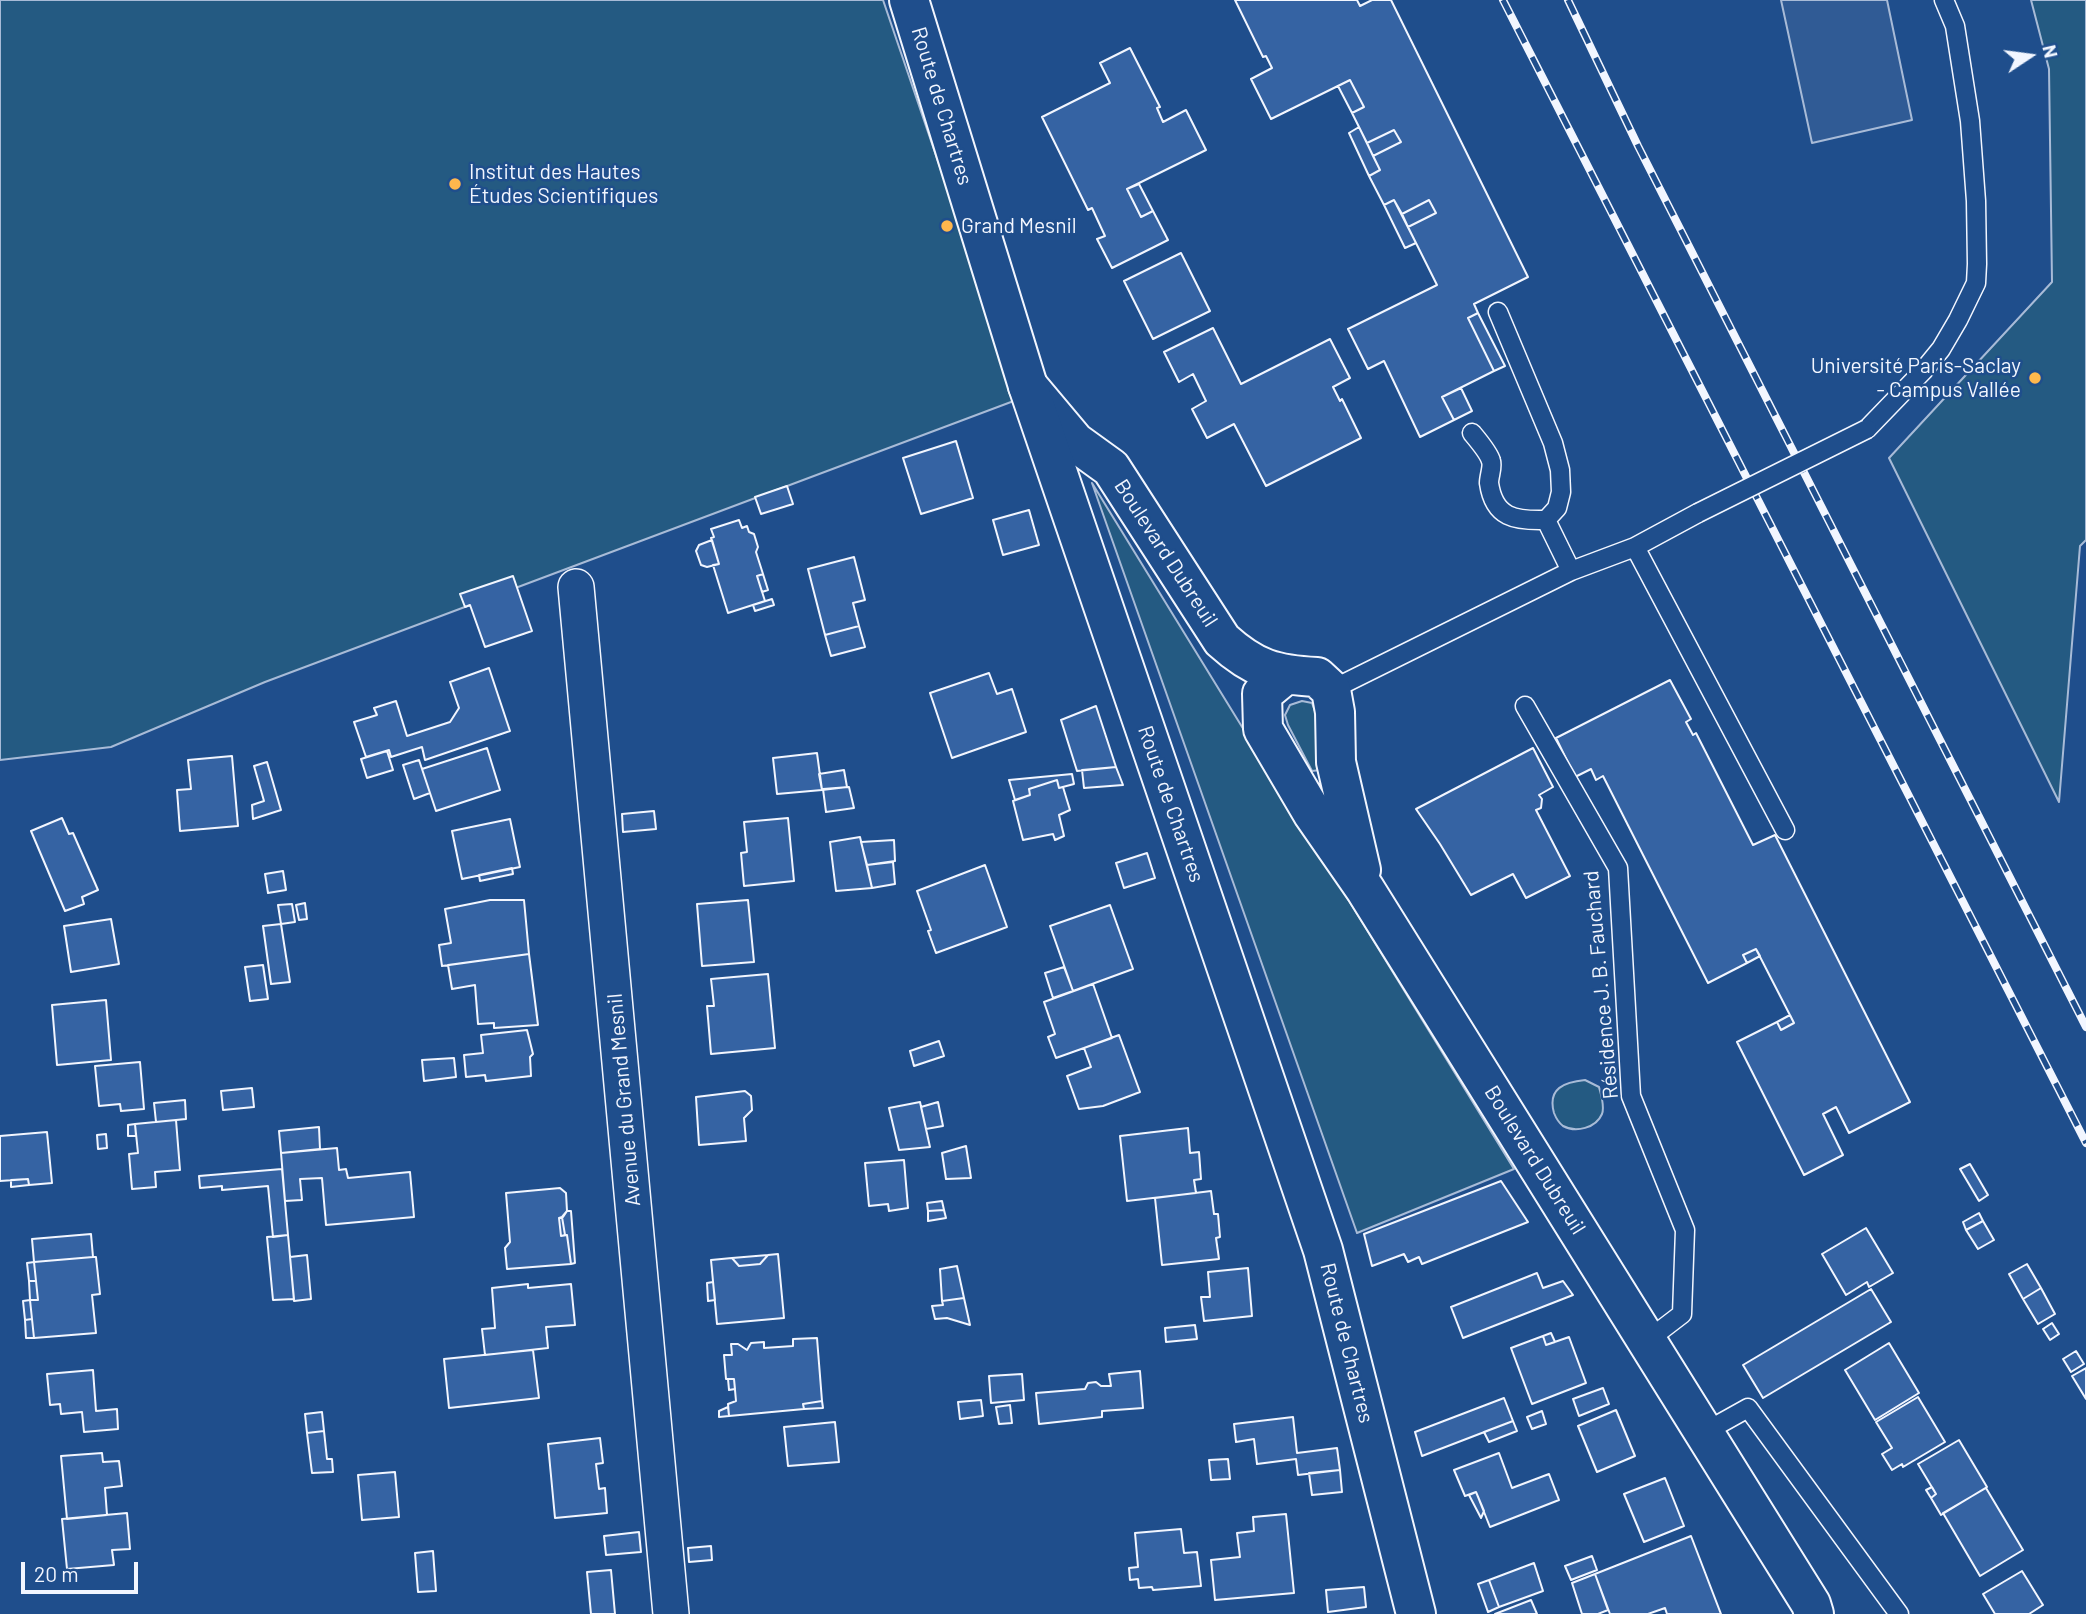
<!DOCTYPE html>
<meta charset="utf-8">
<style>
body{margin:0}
#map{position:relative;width:2086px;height:1614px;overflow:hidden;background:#1f4e8c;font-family:Barlow,sans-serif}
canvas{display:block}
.north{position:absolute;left:1995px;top:21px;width:70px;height:70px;-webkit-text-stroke:5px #1f4e8c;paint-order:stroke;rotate:77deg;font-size:19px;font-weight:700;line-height:28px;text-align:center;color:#f2f6ff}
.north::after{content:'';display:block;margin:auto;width:24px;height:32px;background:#f2f6ff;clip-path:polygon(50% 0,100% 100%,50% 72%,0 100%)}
.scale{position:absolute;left:21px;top:1562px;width:117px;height:32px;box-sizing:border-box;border:4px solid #f2f6ff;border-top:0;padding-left:9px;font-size:21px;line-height:24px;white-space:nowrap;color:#f2f6ff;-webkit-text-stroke:5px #1f4e8c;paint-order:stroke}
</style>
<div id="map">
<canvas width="2086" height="1614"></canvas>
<div class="north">N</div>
<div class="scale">20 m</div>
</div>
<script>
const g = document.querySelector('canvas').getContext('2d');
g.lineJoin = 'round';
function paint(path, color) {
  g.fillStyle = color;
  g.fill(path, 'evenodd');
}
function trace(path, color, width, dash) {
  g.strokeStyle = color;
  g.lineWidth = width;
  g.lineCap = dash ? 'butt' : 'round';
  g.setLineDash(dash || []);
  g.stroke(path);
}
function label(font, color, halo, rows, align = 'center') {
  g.font = font + ' Barlow,sans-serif';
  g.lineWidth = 5;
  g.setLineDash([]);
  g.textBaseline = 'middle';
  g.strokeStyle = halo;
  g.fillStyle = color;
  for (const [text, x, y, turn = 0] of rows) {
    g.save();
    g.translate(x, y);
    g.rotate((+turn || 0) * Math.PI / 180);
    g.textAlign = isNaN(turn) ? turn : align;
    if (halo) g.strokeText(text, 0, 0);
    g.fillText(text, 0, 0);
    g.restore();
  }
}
const green = new Path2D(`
 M0 0H883L1019 399 265 682 111 747 0 760Z
 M2031 0H2086V540L2080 546 2059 802 1889 458 2052 282 2049 69Z
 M1092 483 1514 1169 1357 1233Z
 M1302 701 1312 703 1317 717 1320 770 1312 771 1288 725 1285 715 1290 705Z
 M1585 1080 1599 1087C1601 1095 1605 1106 1602 1114 1596 1128 1576 1133 1563 1126 1559 1123 1556 1118 1554 1113 1547 1088 1565 1082 1585 1080Z`);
paint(green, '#245a82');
trace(green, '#a8bbd7', 2);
const parking = new Path2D(`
 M1781 0H1887L1912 120 1812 143Z`);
paint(parking, '#305b95');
trace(parking, '#a8bbd7', 2);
const building = new Path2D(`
 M1235 0H1357L1360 6 1372 0H1391L1528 277 1474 304 1478 313 1468 318 1494 371 1442 397 1454 420 1420 437 1384 361 1368 369 1348 329 1437 285 1408 227 1436 213 1429 200 1402 214 1394 200 1384 205 1369 176 1380 170 1373 156 1401 142 1394 130 1367 143 1352 113 1364 107 1350 80 1271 119 1251 79 1272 68 1266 56 1263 57Z
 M1130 48 1160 107 1157 108 1163 122 1186 110 1206 150 1127 189 1141 217 1153 211 1168 240 1112 268 1097 239 1105 236 1092 208 1088 210 1042 117 1110 83 1100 63Z
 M1350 80 1364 107 1352 113 1338 86Z
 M1359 127 1380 170 1369 176 1349 133Z
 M1394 130 1401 142 1373 156 1367 143Z
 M1139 184 1153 211 1141 217 1127 189Z
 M1394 200 1416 243 1405 248 1384 205Z
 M1429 200 1436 213 1408 227 1402 214Z
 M1181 253 1210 311 1153 339 1124 281Z
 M1478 313 1505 366 1494 371 1468 318Z
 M1213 328 1241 384 1330 339 1350 378 1333 387 1340 401 1342 399 1361 438 1266 486 1234 424 1207 438 1192 409 1206 401 1193 374 1179 382 1164 352Z
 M1461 388 1472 411 1454 420 1442 397Z
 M956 441 973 498 921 514 903 458Z
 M787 486 793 504 761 514 755 497Z
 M1029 510 1039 545 1003 555 993 520Z
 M739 520 742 528 747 526 749 532 754 534 758 547 756 552 763 574 757 576 765 601 728 613 713 565 719 564 711 538 714 537 711 529Z
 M712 540 719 564 707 567 701 565 696 551 699 545Z
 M854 557 865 600 853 603 859 626 825 635 808 569Z
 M763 574 768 590 762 592 757 576Z
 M513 576 532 631 485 647 470 605 465 607 460 594Z
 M772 599 774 605 755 611 753 605Z
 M859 626 865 647 831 656 825 635Z
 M489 668 510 731 425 760 422 747 391 757 389 750 366 757 354 722 377 715 374 708 396 701 407 736 450 722 459 708 450 682Z
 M989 673 997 694 1012 689 1026 732 952 758 930 693Z
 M1670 680 1691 719 1686 722 1693 735 1696 733 1753 845 1775 835 1910 1102 1849 1133 1836 1107 1823 1114 1843 1155 1804 1175 1737 1042 1777 1022 1781 1030 1794 1023 1756 949 1743 955 1747 963 1708 983 1603 776 1596 780 1591 769 1575 777 1556 738Z
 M1096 706 1116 767 1077 771 1061 720Z
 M487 748 500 790 436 811 422 769Z
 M1533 748 1553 787 1539 795 1542 799 1541 808 1536 810 1570 876 1526 898 1513 874 1471 895 1440 844 1416 809Z
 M387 751 393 770 367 778 361 759Z
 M817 753 822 790 777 794 773 758Z
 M232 756 238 826 180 831 177 790 191 789 188 760Z
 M419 760 430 793 414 799 403 765Z
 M267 762 281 810 253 819 252 805 264 801 254 766Z
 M1116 767 1123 785 1084 788 1082 770Z
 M844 770 847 787 822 790 819 774Z
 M1072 774 1074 784 1059 788 1057 780 1029 789 1030 795 1015 800 1009 780Z
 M1057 780 1059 788 1063 787 1070 810 1059 815 1064 836 1055 840 1053 834 1023 840 1013 801 1030 795 1029 789Z
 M849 787 854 808 826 812 823 789Z
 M654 811 656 829 623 832 622 814Z
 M62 818 69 834 73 833 98 890 82 897 84 904 65 911 31 831Z
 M788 818 794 881 744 886 741 853 747 852 744 822Z
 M510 819 520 867 462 879 452 831Z
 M860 837 872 888 836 891 830 842Z
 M894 840 895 861 867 865 861 842Z
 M1147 853 1155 878 1124 888 1116 863Z
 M893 862 895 884 872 888 867 865Z
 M985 865 1007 927 936 953 928 931 931 930 917 891Z
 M512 868 513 874 480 881 479 875Z
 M283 871 286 890 268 893 265 874Z
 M490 900H524L529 954 442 966 439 945 451 943 445 909Z
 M748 900 754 962 702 966 697 904Z
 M305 903 307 919 299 920 296 905Z
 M292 904 295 922 281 924 278 905Z
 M1110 905 1133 969 1073 991 1050 926Z
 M111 919 119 964 71 972 64 926Z
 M281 924 290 982 271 984 263 926Z
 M1756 949 1760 956 1747 963 1743 955Z
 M529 954 538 1025 494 1028V1023L478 1024 475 985 452 989 448 965Z
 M263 965 268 999 250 1001 245 967Z
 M1064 967 1073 991 1053 998 1045 973Z
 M768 974 775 1048 711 1054 707 1006H714L711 979Z
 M1093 984 1112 1038 1056 1058 1048 1037 1055 1034 1044 1002Z
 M106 1000 111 1060 57 1065 52 1005Z
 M1790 1015 1794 1023 1781 1030 1777 1022Z
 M527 1030 533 1054 530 1057 531 1076 486 1081 485 1075 466 1077 464 1055 483 1053 481 1035Z
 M1119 1035 1140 1092 1103 1106 1079 1109 1067 1076 1091 1067 1084 1048Z
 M939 1041 944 1056 914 1066 910 1051Z
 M454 1058 456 1077 424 1081 422 1060Z
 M140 1062 144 1109 121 1111 120 1104 99 1106 95 1066Z
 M252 1088 254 1107 223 1110 221 1091Z
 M745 1091 751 1096 752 1110 744 1118 746 1141 699 1145 696 1097Z
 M185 1100 186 1119 156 1122 154 1103Z
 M920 1102 930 1147 899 1150 889 1108Z
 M938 1102 943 1126 926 1129 921 1107Z
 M176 1120 180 1170 155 1172 156 1187 132 1189 129 1154 138 1153 135 1124Z
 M135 1124 136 1136H128V1125Z
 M319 1127 320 1149 281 1153 279 1131Z
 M1188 1128 1190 1153 1199 1152 1201 1179 1194 1180 1196 1193 1127 1201 1120 1136Z
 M47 1132 52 1183 29 1185 28 1179 0 1181V1136Z
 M106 1134 107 1148 98 1149 97 1135Z
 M966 1146 971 1178 946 1179 942 1153Z
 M337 1148 339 1170 346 1169 348 1178 410 1172 414 1217 326 1225 322 1178 300 1179 302 1200 285 1201 281 1153Z
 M904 1160 908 1208 889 1211 888 1204 869 1206 865 1163Z
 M1970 1164 1988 1195 1979 1201 1960 1169Z
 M282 1169 288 1235 273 1237 268 1186 222 1190V1186L200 1188 199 1176Z
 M28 1179 29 1185 11 1187V1180Z
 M1501 1181 1528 1222 1422 1264 1419 1257 1408 1262 1404 1254 1372 1266 1364 1234Z
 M560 1188 566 1193 567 1211 563 1217 559 1218 561 1236 567 1235 571 1264 507 1269 505 1248 510 1242 506 1193Z
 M1211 1191 1214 1214H1218L1220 1237 1216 1238 1219 1259 1162 1265 1155 1198Z
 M942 1201 944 1210 928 1211 927 1203Z
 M944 1210 946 1218 928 1221V1211Z
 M567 1211H571L575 1263 571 1264 567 1235H565L562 1217Z
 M1979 1213 1983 1221 1966 1230 1963 1222Z
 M562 1217 565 1235 561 1236 559 1218Z
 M1983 1221 1994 1240 1978 1249 1966 1230Z
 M1866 1228 1893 1273 1869 1287 1867 1282 1846 1295 1822 1254Z
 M91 1234 93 1257 34 1262 32 1239Z
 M288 1235 294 1299 273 1300 267 1237Z
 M778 1254 784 1318 717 1324 711 1260 732 1258 739 1266 760 1264 768 1255Z
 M307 1255 311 1299 294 1301 290 1257Z
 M768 1255 760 1264 739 1266 732 1258Z
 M93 1257H96L100 1294 92 1295 96 1333 34 1338 30 1300H38L34 1262Z
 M34 1262 36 1281H29L27 1263Z
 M2027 1264 2041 1288 2023 1299 2009 1274Z
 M957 1266 964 1298 942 1301 940 1269Z
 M1248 1268 1252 1316 1204 1321 1201 1297H1210L1208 1272Z
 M1537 1273 1543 1288 1563 1281 1573 1295 1463 1338 1451 1307Z
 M29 1281H36L38 1300H30Z
 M713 1282 715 1300 708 1301 707 1283Z
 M528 1284V1288L571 1284 575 1325 546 1327 548 1348 485 1355 482 1329 495 1328 492 1288Z
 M2041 1288 2055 1314 2038 1324 2023 1299Z
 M1871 1289 1891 1322 1763 1398 1743 1365Z
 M964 1298 970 1325 947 1318 935 1319 932 1306 943 1305 942 1301Z
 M30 1300 32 1319 25 1320 23 1301Z
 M32 1319 34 1338H26L25 1320Z
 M2052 1323 2059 1334 2050 1340 2043 1329Z
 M1195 1325 1197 1339 1166 1342 1165 1328Z
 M1551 1333 1555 1342 1546 1345 1543 1336Z
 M1543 1336 1546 1345 1569 1337 1586 1383 1532 1404 1511 1348Z
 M817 1338 822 1401 803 1404 804 1409 729 1416 728 1404 736 1401 734 1379H726L724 1355H732L731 1344H738L747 1350 751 1343 764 1342V1348L793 1346V1339Z
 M1889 1343 1919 1393 1875 1420 1845 1370Z
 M533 1350 539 1398 449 1408 444 1359Z
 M2076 1351 2084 1364 2071 1372 2063 1359Z
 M2086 1368V1399L2072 1376Z
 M93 1370 96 1411 117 1409 118 1429 84 1432 82 1412 61 1414 60 1404 50 1405 47 1374Z
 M1140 1371 1143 1408 1102 1411V1417L1039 1424 1036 1393 1085 1389 1088 1383 1096 1382 1101 1386H1111L1109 1374Z
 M1022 1374 1024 1400 991 1403 989 1376Z
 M728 1379H734L735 1389 729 1390Z
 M1603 1388 1609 1404 1579 1416 1573 1399Z
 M1918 1397 1945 1442 1903 1467 1902 1464 1892 1470 1882 1454 1892 1448 1876 1422Z
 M1504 1398 1513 1421 1422 1456 1415 1432Z
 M981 1400 983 1416 960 1419 958 1402Z
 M822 1401 823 1408 804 1409 803 1404Z
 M1010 1405 1012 1423 999 1424 996 1407Z
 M728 1407 729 1416 719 1417V1411Z
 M1616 1410 1635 1456 1597 1472 1578 1426Z
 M1542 1411 1546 1424 1532 1429 1527 1417Z
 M322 1412 324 1431 307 1433 305 1414Z
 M1293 1417 1297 1453 1337 1448 1340 1470 1298 1475 1296 1459 1257 1464 1254 1439 1236 1442 1234 1424Z
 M1513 1421 1517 1431 1489 1442 1484 1432Z
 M835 1422 839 1462 788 1466 784 1427Z
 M324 1431 327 1459H332L333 1472 312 1473 307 1433Z
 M600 1438 603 1463 596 1464 599 1489 605 1488 607 1513 555 1518 548 1444Z
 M1959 1440 1987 1487 1941 1515 1931 1498 1936 1494 1918 1464Z
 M102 1453 103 1462 119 1461 122 1486 105 1488 107 1515 67 1519 61 1456Z
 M1499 1453 1512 1488 1549 1474 1559 1500 1490 1527 1476 1492 1465 1496 1454 1470Z
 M1228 1459 1230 1479 1211 1480 1209 1460Z
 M1340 1470 1342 1492 1312 1495 1309 1473Z
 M395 1472 399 1517 362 1520 358 1475Z
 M1665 1478 1684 1526 1644 1542 1624 1494Z
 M1932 1487 1936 1494 1931 1498 1926 1490Z
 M1986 1488 2023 1550 1980 1576 1943 1513Z
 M1476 1492 1484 1511 1481 1518 1469 1495Z
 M127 1513 130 1549 112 1550 114 1565 67 1569 62 1519Z
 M1286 1514 1294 1593 1215 1600 1211 1560 1240 1557 1237 1533 1254 1531 1253 1517Z
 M1181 1529 1184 1553 1197 1552 1201 1586 1153 1590 1152 1587 1139 1588 1138 1579 1130 1580 1129 1568 1138 1567 1135 1533Z
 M639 1532 641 1552 606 1555 604 1536Z
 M1691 1536 1721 1614H1667L1665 1608 1648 1614H1610L1595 1574Z
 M711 1546 712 1560 689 1562 688 1548Z
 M433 1551 436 1591 418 1592 415 1553Z
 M1592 1556 1597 1570 1571 1580 1565 1566Z
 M1534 1563 1543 1591 1499 1607 1489 1580Z
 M611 1570 615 1614H591L587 1572Z
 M2022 1571 2043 1605 2029 1614H1995L1983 1594Z
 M1595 1574 1608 1610 1598 1614H1582L1572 1583Z
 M1489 1580 1499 1607 1488 1612 1478 1584Z
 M1364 1587 1366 1607 1328 1612 1326 1590Z
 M1531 1600 1537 1614H1495Z`);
paint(building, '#3563a3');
trace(building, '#f2f6ff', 2);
const service = new Path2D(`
 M1498 312 1553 443 1560 470 1561 492 1557 508 1546 520
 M1867 429 1923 371 1941 349 1958 320 1976 283 1977 264 1976 201 1970 121 1955 26 1944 0
 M1472 433C1477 439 1489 453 1491 461 1493 467 1489 476 1489 483 1494 518 1515 521 1546 520L1571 571
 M1635 547 1785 830
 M1331 690 1571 571 1635 547 1698 513
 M1525 706 1618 868 1631 1096 1685 1230 1682 1314 1648 1340
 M1705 1432 1748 1408 1899 1614`);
const minor = new Path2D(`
 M576 587 671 1614`);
const tertiary = new Path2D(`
 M1028 386 1075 442 1111 468 1222 640C1254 669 1275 675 1317 677L1331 690 1335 712 1336 762 1361 870
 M1285 675 1262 694 1263 729 1313 814 1365 889 1811 1604 1814 1614`);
const secondary = new Path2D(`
 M909 0 1028 386 1323 1250 1416 1614`);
trace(service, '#f2f6ff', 21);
trace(minor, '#f2f6ff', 38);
trace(tertiary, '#f2f6ff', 42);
trace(secondary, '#f2f6ff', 42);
trace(service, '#1f4e8c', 18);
trace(minor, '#1f4e8c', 35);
trace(tertiary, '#1f4e8c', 38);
trace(secondary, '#1f4e8c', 38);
const rail = new Path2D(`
 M1503 0 2086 1143
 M1568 0 1638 146 2086 1027`);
trace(rail, '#f2f6ff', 8);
trace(rail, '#1f4e8c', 5, [16]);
const serviceBridge = new Path2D(`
 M1698 513 1867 429`);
trace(serviceBridge, '#f2f6ff', 21, []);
trace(serviceBridge, '#1f4e8c', 18);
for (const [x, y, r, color] of [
 [455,184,7,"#ffb74d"],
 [947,226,7,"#ffb74d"],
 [2035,378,7,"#ffb74d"]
]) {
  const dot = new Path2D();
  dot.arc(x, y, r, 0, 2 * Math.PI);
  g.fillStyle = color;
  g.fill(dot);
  trace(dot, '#1f4e8c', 2.5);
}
label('21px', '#f2f6ff', '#1f4e8c', [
 ["Route de Chartres",942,106,73],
 ["Boulevard Dubreuil",1166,553,57],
 ["Route de Chartres",1171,804,71],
 ["Résidence J. B. Fauchard",1601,985,-95],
 ["Avenue du Grand Mesnil",624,1100,-95],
 ["Boulevard Dubreuil",1535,1160,58],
 ["Route de Chartres",1347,1343,76]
]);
label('21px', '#f2f6ff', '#1f4e8c', [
 ["Institut des Hautes",469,172],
 ["Études Scientifiques",469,196],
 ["Grand Mesnil",961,226],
 ["Université Paris-Saclay",2021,366,"right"],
 ["- Campus Vallée",2021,390,"right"]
], 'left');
</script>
